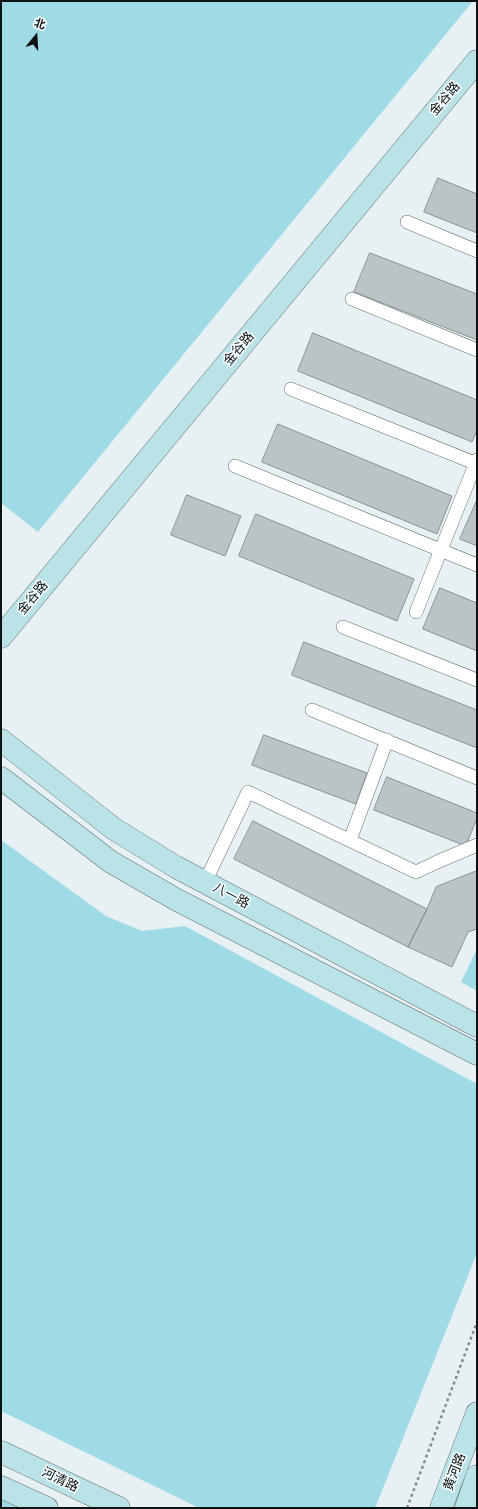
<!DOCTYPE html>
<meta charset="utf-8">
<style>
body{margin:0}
#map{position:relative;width:478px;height:1509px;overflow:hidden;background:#e7f1f3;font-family:"Fira Sans Condensed","Noto Sans SC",sans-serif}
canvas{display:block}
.frame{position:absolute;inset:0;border:2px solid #0f1213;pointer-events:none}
.north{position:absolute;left:16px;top:16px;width:40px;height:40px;-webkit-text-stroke:3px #f6feff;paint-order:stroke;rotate:18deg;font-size:11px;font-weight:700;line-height:16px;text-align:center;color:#0f1213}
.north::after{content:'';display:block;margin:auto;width:14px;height:18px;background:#0f1213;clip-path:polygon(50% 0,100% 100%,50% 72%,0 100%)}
</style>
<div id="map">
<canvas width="478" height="1509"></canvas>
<div class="frame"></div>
<div class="north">北</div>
</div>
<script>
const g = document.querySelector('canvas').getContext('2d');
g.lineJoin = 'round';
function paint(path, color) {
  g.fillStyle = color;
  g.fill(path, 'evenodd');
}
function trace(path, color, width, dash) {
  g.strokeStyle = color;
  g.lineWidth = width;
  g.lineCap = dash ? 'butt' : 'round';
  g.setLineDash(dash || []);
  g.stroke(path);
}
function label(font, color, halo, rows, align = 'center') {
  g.font = font + ' "Fira Sans Condensed","Noto Sans SC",sans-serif';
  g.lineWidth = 3;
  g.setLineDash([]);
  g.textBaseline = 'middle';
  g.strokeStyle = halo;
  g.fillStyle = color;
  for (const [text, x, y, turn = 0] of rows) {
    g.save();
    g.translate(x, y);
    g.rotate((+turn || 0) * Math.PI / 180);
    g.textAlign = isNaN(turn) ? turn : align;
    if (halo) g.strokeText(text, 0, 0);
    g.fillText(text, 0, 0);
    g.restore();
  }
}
paint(new Path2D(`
 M1 1H473L38 532 1 503Z
 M1 840 106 916 142 931 185 926 477 1084V1253L375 1508H199L1 1411Z
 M477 949V991L461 982Z
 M1 1499 19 1508H1Z`), '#9fdbe6');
const building = new Path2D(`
 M438 178 477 194V233L424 212Z
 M370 253 477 294V340L354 292Z
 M313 333 477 400V430L472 442 298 371Z
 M278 424 452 496 437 534 262 462Z
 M187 495 241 516 225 556 171 535Z
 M477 500V546L460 539Z
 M256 514 414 579 397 621 239 556Z
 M440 588 477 603V651L423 629Z
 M304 642 477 710V748L292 675Z
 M264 735 367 773 356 804 252 765Z
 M387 777 477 813V818L466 846 374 810Z
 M253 821 427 909 408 947 234 859Z
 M477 871V929L468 932 452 967 408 947 427 909 436 887Z`);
paint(building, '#bac3c5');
trace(building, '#889192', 1);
const lane = new Path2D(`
 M407 222 477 251
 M352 299 477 350
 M291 389 477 464
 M235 466 477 565
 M416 612 477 460
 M343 627 477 680
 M312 710 477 778
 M350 840 387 740
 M205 882 248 792 416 872 437 862 477 845`);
const secondary = new Path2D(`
 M1 637 477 61
 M1 740 114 829 176 867 477 1026
 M1 778 111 862 177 900 477 1054
 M1 1452 119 1508
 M1 1487 47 1508
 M441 1508 477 1413
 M466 1508 477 1476`);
trace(lane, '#677071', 14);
trace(secondary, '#677071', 23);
trace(new Path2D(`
 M407 1508 477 1322`), '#848b8d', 2.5, [3, 3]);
trace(lane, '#fff', 13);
trace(secondary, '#bae3e8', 22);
label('13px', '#0f1213', '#f6feff', [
 ["金谷路",445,99,-50],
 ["金谷路",239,349,-50],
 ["金谷路",33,598,-50],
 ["八一路",231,896,28],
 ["黄河路",455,1472,-69],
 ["河清路",60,1480,26]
]);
</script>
